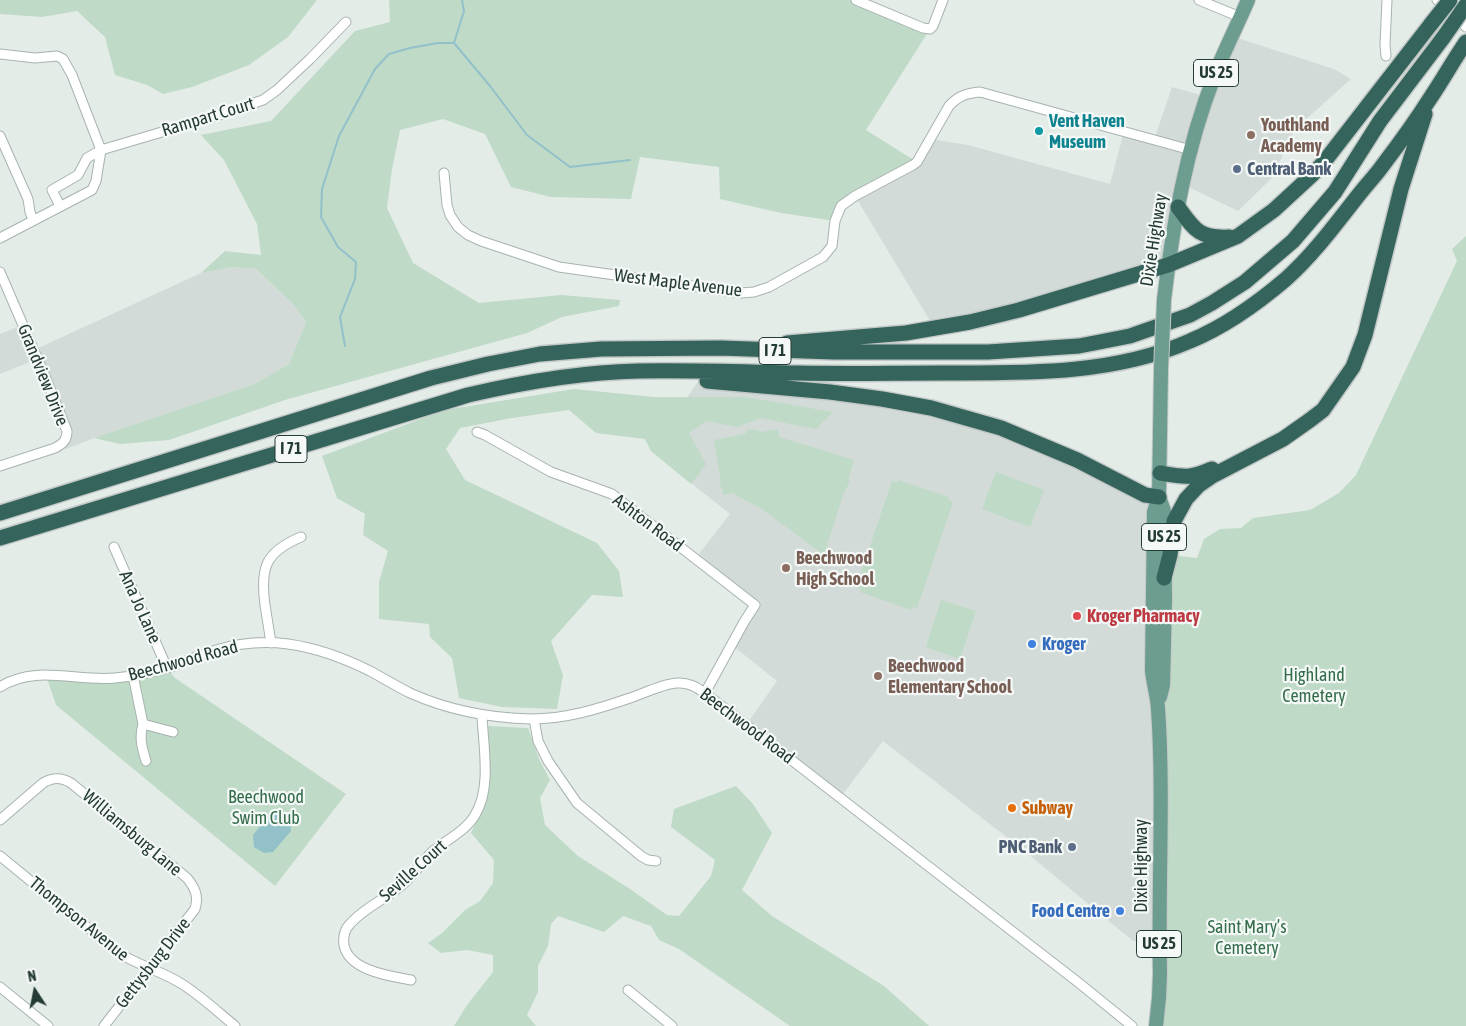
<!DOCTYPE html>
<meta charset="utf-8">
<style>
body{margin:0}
#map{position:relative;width:1466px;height:1026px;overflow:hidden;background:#e4ece8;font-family:"Asap Condensed",sans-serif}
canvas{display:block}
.north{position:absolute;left:10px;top:966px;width:50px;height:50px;-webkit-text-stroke:4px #f4f8f6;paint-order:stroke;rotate:349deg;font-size:14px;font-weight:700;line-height:20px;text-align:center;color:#253b35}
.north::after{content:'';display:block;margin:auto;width:18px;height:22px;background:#253b35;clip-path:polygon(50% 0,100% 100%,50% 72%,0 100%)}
</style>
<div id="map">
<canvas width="1466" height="1026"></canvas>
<div class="north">N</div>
</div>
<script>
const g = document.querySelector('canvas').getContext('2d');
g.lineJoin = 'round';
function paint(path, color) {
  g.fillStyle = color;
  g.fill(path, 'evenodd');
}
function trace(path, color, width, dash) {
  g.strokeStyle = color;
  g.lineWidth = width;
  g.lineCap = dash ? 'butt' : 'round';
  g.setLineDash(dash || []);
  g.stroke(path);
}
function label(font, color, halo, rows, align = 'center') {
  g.font = font + ' "Asap Condensed",sans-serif';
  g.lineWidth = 4.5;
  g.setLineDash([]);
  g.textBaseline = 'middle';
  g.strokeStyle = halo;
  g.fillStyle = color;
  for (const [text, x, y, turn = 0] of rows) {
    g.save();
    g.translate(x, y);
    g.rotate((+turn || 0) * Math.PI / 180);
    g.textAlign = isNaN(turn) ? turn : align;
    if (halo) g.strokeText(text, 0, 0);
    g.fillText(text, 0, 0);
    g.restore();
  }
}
paint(new Path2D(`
 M1231 36 1334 69 1351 79 1295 129 1272 178 1238 211 1182 184 1168 265 935 329 855 196 908 169 930 139 968 145 1110 184 1124 132 1154 140 1172 87 1208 97Z
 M232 267 256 269 294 305 306 322 289 364 254 384 94 438 66 449 62 444 67 437 37 359 0 374V334L22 325 34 350 201 273Z
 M699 380 830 392 931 408 1159 497V943L1133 941 1022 849 883 741 840 798 746 725 777 681 732 645 755 605 695 559 730 514 651 451Z`), '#d2dbd7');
paint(new Path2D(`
 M0 0H317L288 37 249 65 192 87 163 94 147 85 115 75 105 37 77 11 42 17 0 14Z
 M389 0H856L930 29 866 130 917 162 855 196 835 221 781 213 720 199 719 167 640 157 631 199 551 197 511 187 485 134 443 119 400 130 392 169 387 208 413 263 479 303 561 295 620 300 619 306 562 317 527 333 285 400 169 440 120 444 94 438 254 384 289 364 306 322 294 305 256 269 232 267 201 273 225 251 261 255 257 224 224 160 201 135 271 121 355 31 390 22Z
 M1466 236V1026H1156L1160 779 1170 555 1197 558 1204 539 1220 529 1241 528 1253 518 1310 510 1339 493 1356 475 1457 261 1452 249Z
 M574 389 654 397H745L833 412 816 429 760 418 737 427 706 421 689 433 706 464 691 484 651 451 645 439 596 433 569 410 512 418 460 428 446 449 465 480 597 543 619 571 623 597 592 595 551 641 563 675 557 709 502 707 459 698 452 658 430 637 429 624 379 619V582L388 551 363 535 365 514 337 498 322 456 445 410Z
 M749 429 752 431 753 429 761 432 778 429 779 437 854 460 848 480 850 481 843 495 824 555 762 509 732 493 723 495 722 488 719 486 721 482 714 440 745 434Z
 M996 472 1044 490 1030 527 982 509Z
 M898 480 949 497 948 500 953 502 917 608 912 607 911 610 860 592 861 589 856 588 892 481 897 483Z
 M941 600 976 611 960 659 926 647Z
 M167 668 175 678 346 794 275 886 56 705 46 675 102 679Z
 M488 726 528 728 539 759 550 780 540 798 545 825 578 856 630 889 667 915 679 916 711 876 715 860 671 827 674 809 736 786 753 804 772 833 742 890 772 916 884 986 929 1026H790L679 949 659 940 651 926 623 916 604 932 558 916 551 924 548 946 538 966V992L527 1015 536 1026H454L467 1005 493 972V955L467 950 441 953 428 943 442 933 465 910 480 901 493 883 494 860 471 833 484 806 489 787Z`), '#bfdac7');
paint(new Path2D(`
 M281 813 290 819 291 831 273 852 264 853 254 847 253 835 270 814Z`), '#92c1ca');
trace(new Path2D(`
 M454 43 490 86 527 135 570 167 630 160
 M454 43 464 11 462 0
 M345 346 340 317 355 279 356 262 338 247 321 217 322 189 339 136 375 69 389 54 410 48 438 43H454`), '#92c1ca', 2);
const minor = new Path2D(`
 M856 0 923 28 930 29 933 26 943 0
 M1199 0 1240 17
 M1437 0 1466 27
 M0 54 35 58 57 56 63 59 72 75 101 150 96 181 92 190 0 238
 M1386 56 1385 45 1387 0
 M0 136 28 199 30 212 33 220
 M444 173 447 205 450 215 458 227 468 235 481 241 559 267 741 293 754 292 769 287 823 257 832 246 835 221 841 206 855 196 913 165 917 162 949 106C958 96 967 93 980 92L1191 150
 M60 206 52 190 78 175 87 158 101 150 216 116 263 100 277 90 310 59 346 22
 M0 272 45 376 67 431C67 440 63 444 55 448L0 466
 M477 432 485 435 551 472 612 494 755 605 744 622 705 693
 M114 547 167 668
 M271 643C269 630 267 617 265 605 260 568 265 552 301 537
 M133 675 143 724 173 732
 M0 687C35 664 77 682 115 678 135 676 155 672 174 666 188 660 202 654 216 650 239 643 264 641 288 644 317 648 344 658 370 671 383 678 396 686 410 693 448 710 489 718 531 719 566 719 598 709 630 698 645 693 662 684 677 683 688 682 696 687 705 693L1079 983 1132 1026
 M534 719 538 741 548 761 577 803 641 856 648 860 656 861
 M143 724C139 738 142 748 146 761
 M0 820 43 783C53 777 61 777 71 783L187 878C195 888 199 896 195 909L104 1026
 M0 856 119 953C139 966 162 971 182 984 201 996 218 1012 235 1026
 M411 980C390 976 349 971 344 945 343 938 344 930 350 924 364 908 385 899 401 886 413 876 421 863 432 852 446 840 466 831 475 815 492 788 483 745 482 715
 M0 987 48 1026
 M628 990 672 1026`);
const primary = new Path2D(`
 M1164 300C1173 224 1186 149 1214 77 1224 51 1237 26 1248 0
 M1159 497 1164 511 1165 600 1163 685 1160 697
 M1156 1026 1159 998 1160 973C1158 885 1164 796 1158 708 1157 695 1153 682 1152 670L1154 512 1159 497 1161 369`);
const motorway = new Path2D(`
 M1178 207C1194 229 1199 239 1229 237
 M787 343 906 333 970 322 1019 310 1168 265 1238 236 1274 210 1312 175 1324 162 1431 24
 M707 381 830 392 882 399 931 408 1001 428 1077 460 1145 495 1159 497
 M1160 473C1184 477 1189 479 1212 469
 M0 513 431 378 488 364 540 354 601 349 721 348 833 352H988L1079 346 1130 336 1190 315 1212 303 1245 282 1293 241 1335 192 1380 121 1443 38
 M0 538 468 395C524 382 580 372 638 371 691 370 745 372 798 373 846 374 894 373 942 373 1025 373 1113 375 1190 341 1224 327 1259 302 1286 279 1315 253 1337 222 1361 192 1368 183 1376 175 1383 165 1399 144 1415 122 1429 100 1442 81 1453 61 1466 42
 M1164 578 1170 555 1174 521 1186 499 1199 485 1212 476 1283 439 1310 420 1323 410 1353 367 1365 335 1401 189 1425 114`);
trace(minor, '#a7b3af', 11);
trace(primary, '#c2c8c6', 16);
trace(motorway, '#c2c8c6', 18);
trace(minor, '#fff', 9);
trace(primary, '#6d9c90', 14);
trace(motorway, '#34645b', 15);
const primaryBridge = new Path2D(`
 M1161 369 1164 300`);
const motorwayBridge = new Path2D(`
 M1431 24 1450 0
 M1443 38 1466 5`);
trace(primaryBridge, '#c2c8c6', 16, []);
trace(motorwayBridge, '#c2c8c6', 18, []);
trace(primaryBridge, '#6d9c90', 14);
trace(motorwayBridge, '#34645b', 15);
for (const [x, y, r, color] of [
 [1039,131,5,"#0f9aa8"],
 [1251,135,5,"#8d6e63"],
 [1237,169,5,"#5c6f8a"],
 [786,568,5,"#8d6e63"],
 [1077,616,5,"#e0444e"],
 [1032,644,5,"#3f7fe0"],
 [878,676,5,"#8d6e63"],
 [1012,808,5,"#e8710a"],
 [1072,847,5,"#5c6f8a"],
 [1120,911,5,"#3f7fe0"]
]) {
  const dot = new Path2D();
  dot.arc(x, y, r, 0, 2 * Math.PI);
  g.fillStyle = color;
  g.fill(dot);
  trace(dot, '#f4f8f6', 2);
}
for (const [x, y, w] of [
 [1216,73,45],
 [775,351,32],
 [291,449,32],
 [1164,537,45],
 [1159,944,45]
]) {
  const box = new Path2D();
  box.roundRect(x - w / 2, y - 13.5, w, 27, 4);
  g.fillStyle = '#f4f8f6';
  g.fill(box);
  trace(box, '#253b35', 1);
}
label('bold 16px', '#253b35', null, [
 ["US 25",1216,73],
 ["I 71",775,351],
 ["I 71",291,449],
 ["US 25",1164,537],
 ["US 25",1159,944]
]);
label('18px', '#253b35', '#f4f8f6', [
 ["Rampart Court",208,117,-17],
 ["Dixie Highway",1154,240,-81],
 ["West Maple Avenue",678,283,7],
 ["Grandview Drive",43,375,68],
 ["Ashton Road",648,523,37],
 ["Ana Jo Lane",140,607,66],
 ["Beechwood Road",183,661,-15],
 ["Beechwood Road",747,726,37],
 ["Williamsburg Lane",132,833,40],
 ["Dixie Highway",1141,866,-90],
 ["Seville Court",413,871,-42],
 ["Thompson Avenue",79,919,39],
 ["Gettysburg Drive",153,963,-52]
]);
label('bold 18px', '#0d838f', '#f4f8f6', [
 ["Vent Haven",1049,121],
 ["Museum",1049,142]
], 'left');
label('bold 18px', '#785e54', '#f4f8f6', [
 ["Youthland",1261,125],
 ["Academy",1261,146],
 ["Beechwood",796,558],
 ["High School",796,579],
 ["Beechwood",888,666],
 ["Elementary School",888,687]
], 'left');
label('bold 18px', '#4e5e75', '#f4f8f6', [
 ["Central Bank",1247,169],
 ["PNC Bank",1062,847,"right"]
], 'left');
label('bold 18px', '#be3a42', '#f4f8f6', [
 ["Kroger Pharmacy",1087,616]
], 'left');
label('bold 18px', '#366cbe', '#f4f8f6', [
 ["Kroger",1042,644],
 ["Food Centre",1110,911,"right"]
], 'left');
label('18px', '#346d4b', '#f4f8f6', [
 ["Highland",1314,675],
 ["Cemetery",1314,696],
 ["Beechwood",266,797],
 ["Swim Club",266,818],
 ["Saint Mary’s",1247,927],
 ["Cemetery",1247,948]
]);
label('bold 18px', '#c56008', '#f4f8f6', [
 ["Subway",1022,808]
], 'left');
</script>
